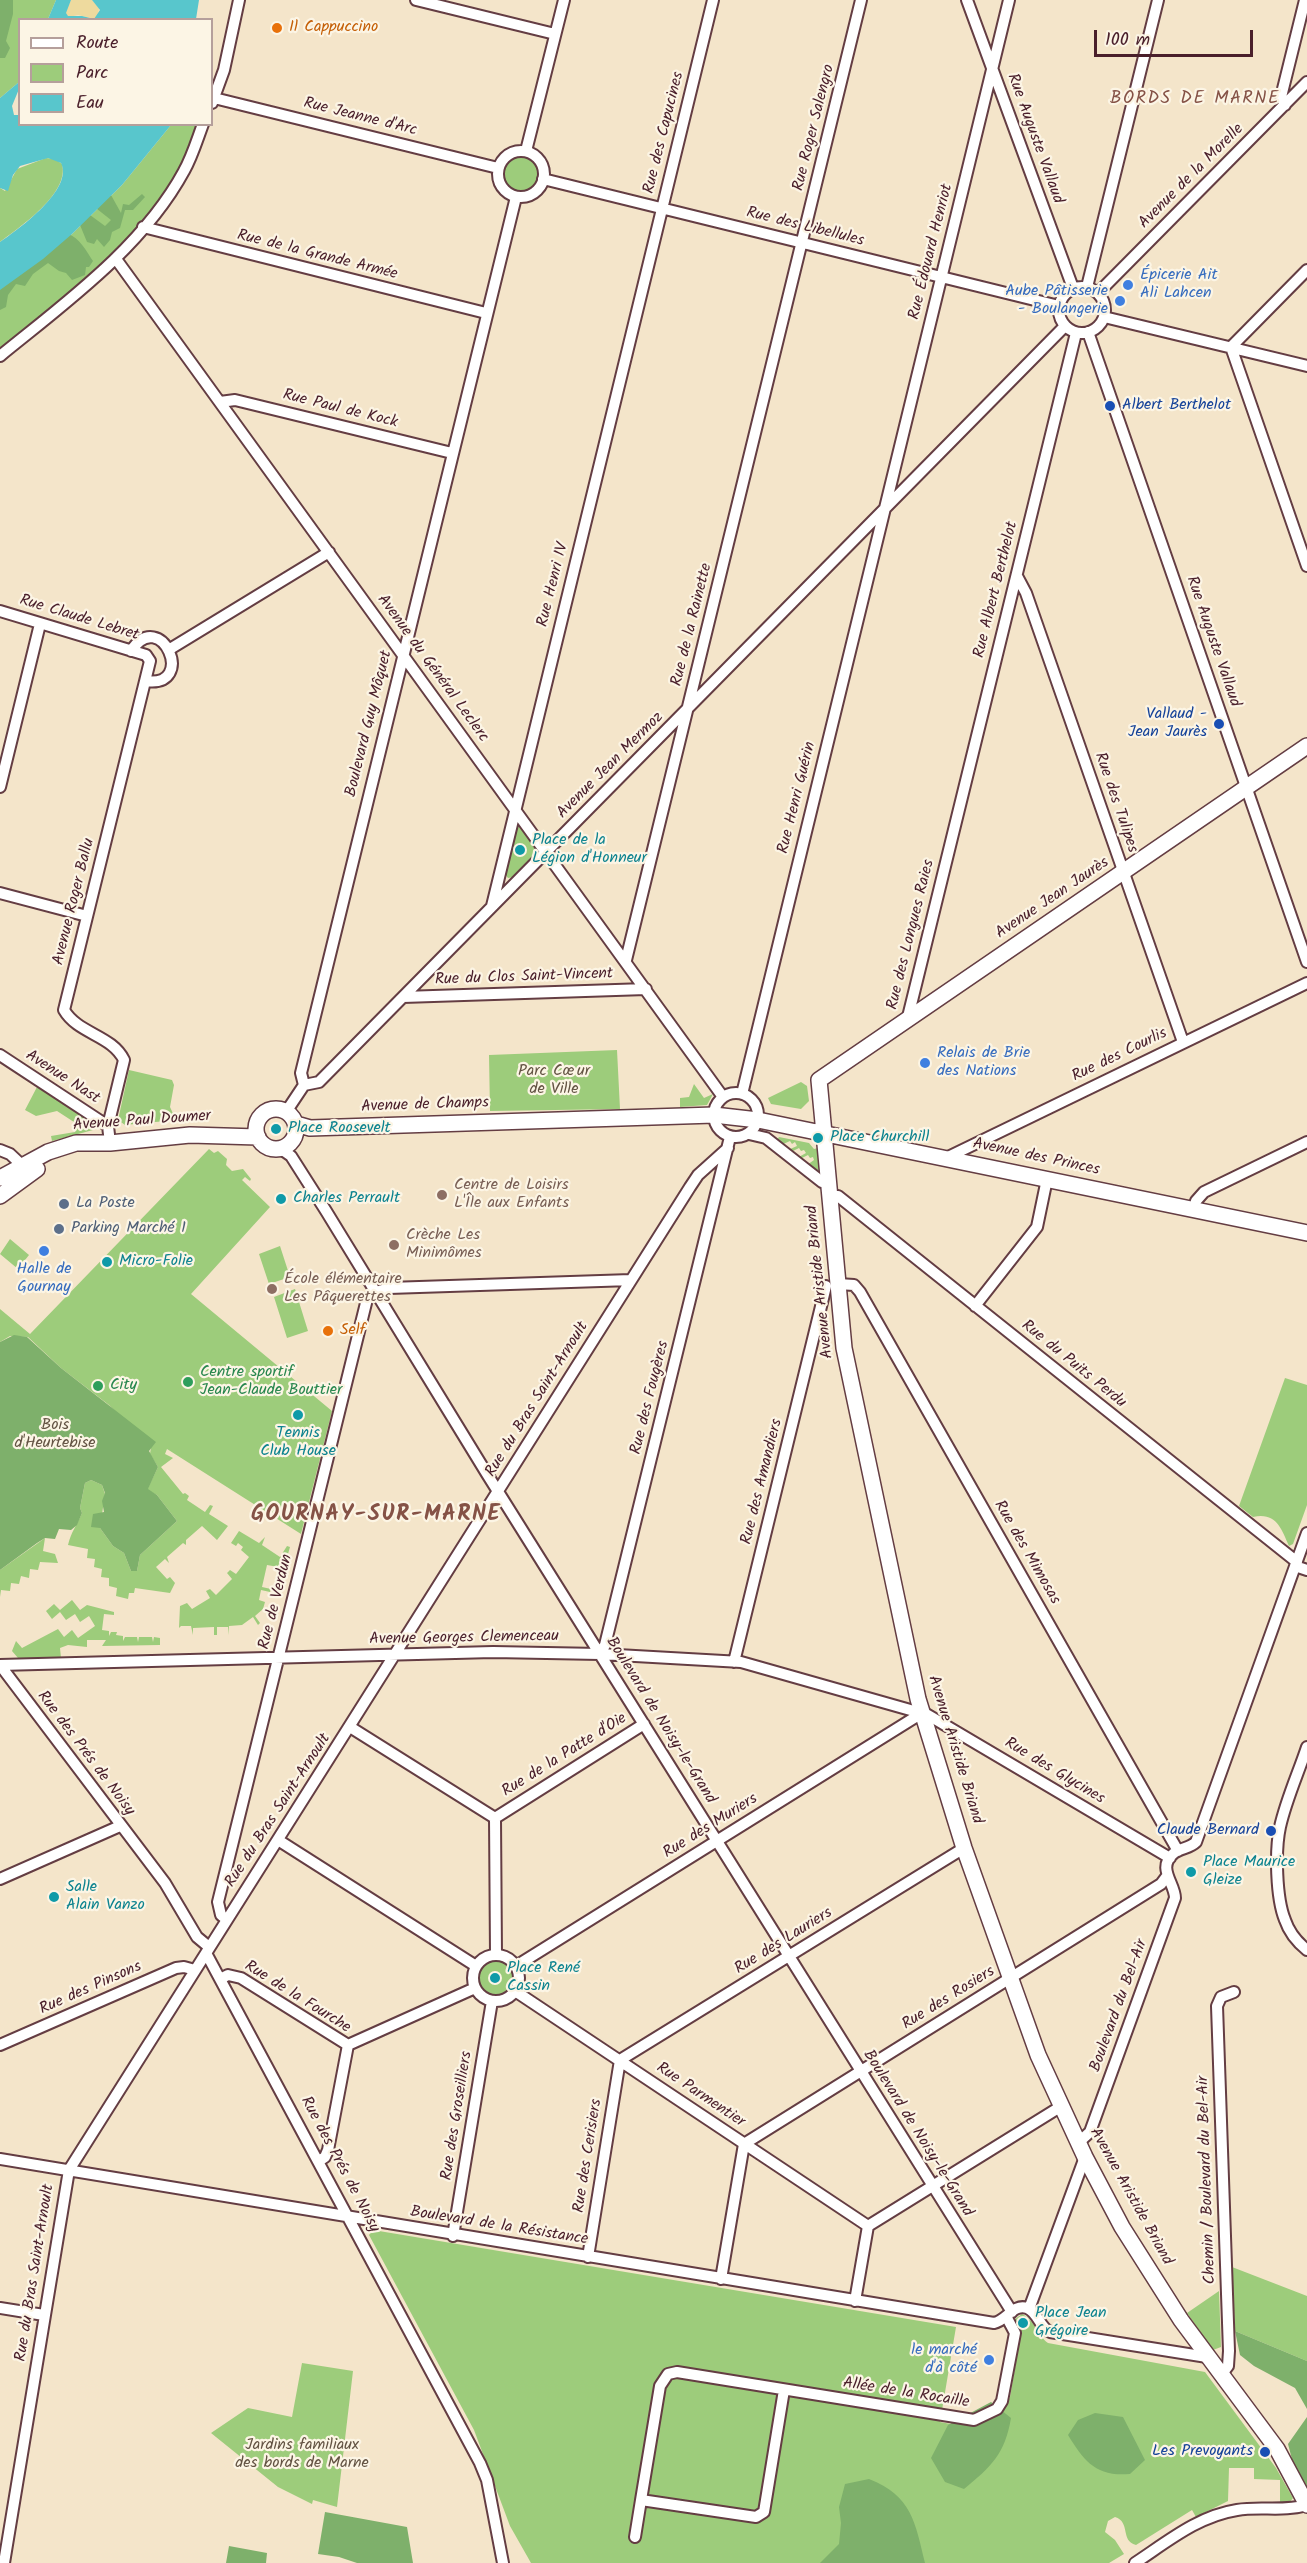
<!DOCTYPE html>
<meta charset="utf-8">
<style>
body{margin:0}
#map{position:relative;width:1307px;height:2563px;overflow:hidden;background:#f4e5ca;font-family:Kalam,sans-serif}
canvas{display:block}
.legend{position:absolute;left:18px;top:18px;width:195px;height:108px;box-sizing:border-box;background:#fcf5e5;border:2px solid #b59f9b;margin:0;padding:8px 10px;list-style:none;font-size:18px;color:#4a1f2b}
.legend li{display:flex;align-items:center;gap:12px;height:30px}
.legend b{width:30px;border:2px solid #b59f9b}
.scale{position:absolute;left:1094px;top:30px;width:159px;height:27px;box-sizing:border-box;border:3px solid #4a1f2b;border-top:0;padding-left:8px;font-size:18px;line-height:21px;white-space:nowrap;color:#4a1f2b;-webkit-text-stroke:4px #fcf5e5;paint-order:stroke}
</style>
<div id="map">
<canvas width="1307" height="2563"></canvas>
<ul class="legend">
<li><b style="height:8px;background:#fff"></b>Route</li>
<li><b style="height:16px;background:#9dcc7b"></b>Parc</li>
<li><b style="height:16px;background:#58c6cc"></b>Eau</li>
</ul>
<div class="scale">100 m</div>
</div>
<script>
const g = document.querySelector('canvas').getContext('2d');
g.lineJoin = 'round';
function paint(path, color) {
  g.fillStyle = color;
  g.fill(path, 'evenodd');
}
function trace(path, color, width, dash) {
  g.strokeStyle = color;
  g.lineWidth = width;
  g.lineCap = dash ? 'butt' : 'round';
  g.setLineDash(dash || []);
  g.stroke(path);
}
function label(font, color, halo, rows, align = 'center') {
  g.font = font + ' Kalam,sans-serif';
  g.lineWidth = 4.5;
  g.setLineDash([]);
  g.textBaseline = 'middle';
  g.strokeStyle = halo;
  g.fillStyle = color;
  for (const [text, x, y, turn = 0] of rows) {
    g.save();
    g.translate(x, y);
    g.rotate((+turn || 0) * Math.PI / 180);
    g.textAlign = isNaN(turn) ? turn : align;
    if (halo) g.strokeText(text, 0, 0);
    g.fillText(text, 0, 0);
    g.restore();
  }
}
paint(new Path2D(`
 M0 0H56L48 19 20 20 19 82 0 98Z
 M171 125H201L170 187 112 258 0 351V290L72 234 122 185Z
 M504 174a17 17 0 1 1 34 0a17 17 0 1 1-34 0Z
 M46 158 55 159 62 164C70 193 20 227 0 242V188L5 191 17 169Z
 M519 825 539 851 514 877 508 878 504 873 516 827Z
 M617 1050 620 1109 490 1111 489 1055Z
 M129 1070 172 1080 174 1085 170 1107 176 1120 125 1125 118 1120Z
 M801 1082 807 1086 809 1101 801 1109 771 1104 768 1098Z
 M694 1084 704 1098 713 1094 707 1105 680 1107V1098L689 1097Z
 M37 1087 95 1124 93 1130 52 1141 51 1136 75 1132 77 1124 57 1111 36 1116 25 1110Z
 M779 1137 809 1143 814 1149 818 1148 821 1175 807 1165 814 1160 813 1157 810 1158 808 1155 800 1159 797 1158 806 1153 804 1150 801 1151 799 1148 791 1152 788 1150 797 1146 795 1142 792 1144 790 1141 781 1145 776 1141Z
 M209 1149 214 1153 218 1151 227 1159 226 1165 232 1171 243 1169 251 1179 250 1181 245 1177 242 1180 270 1207 191 1294 332 1411 301 1534 167 1449 165 1454 173 1458 161 1467 183 1494 185 1493 189 1496 187 1500 205 1512 210 1505 213 1506 209 1514 228 1526 217 1540 202 1526 186 1540V1545L183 1543 167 1557 169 1563 165 1559 156 1567 167 1579 170 1577 175 1583 170 1593 135 1588 134 1593H129L128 1599 116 1596 117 1588 109 1586V1578L101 1577 102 1569 94 1567 95 1559 87 1558 88 1549 68 1545C71 1532 77 1525 82 1513L80 1508 85 1483 91 1480 102 1485 105 1494 100 1528 113 1546 124 1553 131 1571H137L140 1555 177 1521 157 1495 147 1490 158 1467 150 1454 151 1447 109 1405 61 1368 28 1337 10 1336 0 1342V1309L30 1334Z
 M10 1239 29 1255 18 1269 0 1254Z
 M280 1246 290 1277 269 1284 259 1254Z
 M295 1289 308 1331 287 1338 274 1297Z
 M1285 1378 1307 1385V1505L1293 1544 1289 1546C1281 1528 1276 1512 1253 1517L1239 1506Z
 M239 1531 259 1543 265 1537 262 1545 280 1557 287 1546 290 1547 284 1568 267 1565 262 1587 271 1589 270 1592 261 1590 259 1600 265 1602 263 1609 255 1616 260 1623 258 1625 253 1617 242 1625 229 1626 228 1635V1627H217V1635H214V1627L193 1628V1635L191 1626H181L179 1628 180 1606 187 1603 192 1609 210 1598 206 1591 210 1589 216 1595 232 1579 227 1573 230 1570 236 1574 249 1557 241 1550 243 1547 238 1543 236 1546 231 1543Z
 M45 1538 43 1551 55 1554 58 1563 40 1562 38 1570 30 1569 29 1578 21 1576 19 1584 11 1583 10 1591 1 1590 0 1597V1570Z
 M72 1600 80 1610 87 1605 114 1612V1615L104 1614 102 1630 109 1631V1636L111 1632H117L116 1635 123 1636V1641L125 1637H137L138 1642 139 1637H152L153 1642 154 1637 160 1638V1645L102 1646 106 1640H87V1647L68 1645 60 1648 61 1658H18L12 1651 16 1641 22 1648 58 1629 64 1637 72 1630 78 1638 95 1626 89 1616 80 1622 75 1614 66 1620 60 1612 52 1619 46 1611 54 1604 60 1610Z
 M479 1978a17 17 0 1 1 34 0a17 17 0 1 1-34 0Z
 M373 2230 956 2327 940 2422 972 2428 998 2416 1005 2408 1010 2397 1021 2333 1015 2319 1022 2314C1035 2320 1037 2335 1048 2343L1205 2372 1276 2468 1293 2498 1290 2502H1280V2480L1254 2479V2468H1229L1228 2501 1196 2517 1192 2510 1136 2545C1120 2541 1131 2522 1115 2517L1108 2521 1105 2532 1115 2540 1124 2554 1109 2563H531L510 2526 474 2430 369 2235Z
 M1232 2267 1307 2296V2361L1235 2331Z
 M1219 2291 1221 2347 1213 2350 1187 2313Z
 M302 2363 353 2371 337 2507 313 2500 312 2504 278 2487 211 2433 248 2408 292 2417Z`), '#9dcc7b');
paint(new Path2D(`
 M0 0H13V14L6 41 10 48 5 58H0Z
 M142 194 145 197 133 210H125L120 228 112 232 110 240 104 247 97 239 94 244 87 242 80 225 90 215 105 226 111 220 92 205 111 195 121 213 123 204 129 205Z
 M68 234C79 237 87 252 93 261L89 267H86L85 275 72 280 66 273 59 271 48 263 33 274 25 286 16 284 8 295 6 307 0 310V274Z
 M14 1335 27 1337 61 1368 156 1442 149 1451 158 1467 148 1489 157 1495 177 1521 140 1555 137 1571H131L124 1553 113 1546 100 1528 91 1527 93 1514 104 1512 102 1501 105 1493 102 1485 91 1480 85 1483 80 1508 82 1513 77 1525 71 1530 59 1529 55 1539 45 1538 37 1543 0 1570V1342Z
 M1235 2331 1307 2361V2409L1295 2388 1254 2366 1240 2355Z
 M991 2402 1011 2418C1005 2454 991 2467 964 2489L945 2482 931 2458 948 2425Z
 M1095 2413 1123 2417 1145 2460 1130 2474C1096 2477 1084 2461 1068 2435L1078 2420Z
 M1307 2417V2491L1300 2490 1288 2444Z
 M869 2479C912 2496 915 2522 925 2563H820L839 2544 841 2523 839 2507 845 2484Z
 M325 2512 407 2527 413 2563H357L339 2557 318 2554Z
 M229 2546 267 2553 266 2563H226Z`), '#7eb06b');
paint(new Path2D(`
 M71 0H92L99 8 98 16 94 19 78 15 69 17 65 13Z`), '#eeda9e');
paint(new Path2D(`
 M56 0H71L66 13 68 16H82L94 19 100 10 92 0H199L196 19H48Z
 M19 82V89L12 106 14 115H19L20 124 171 125 122 185 72 234 43 259 0 290V242C19 229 74 189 61 163L48 158 20 166 13 175 8 191 0 188V98Z`), '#58c6cc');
const street = new Path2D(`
 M416 0 555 34
 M967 0 1073 288
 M214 98 498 168
 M212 103 224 70 239 0
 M1285 105 1281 97 1305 0
 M526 151 564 0
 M498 174a23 23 0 1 1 46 0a23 23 0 1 1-46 0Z
 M543 179 1059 306
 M143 227 486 313
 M116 259 723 1097
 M1307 270 1231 347 1307 566
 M1059 310a23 23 0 1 1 46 0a23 23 0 1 1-46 0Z
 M1087 287 1158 0
 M1098 293 1307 82
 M1104 317 1307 366
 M1088 332 1307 962
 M0 356C65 303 143 247 184 171 192 157 197 140 203 124
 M220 402 235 400 452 453
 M1017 576 1026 593 1183 1042
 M0 611 146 655 150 661 64 1010C78 1034 112 1035 124 1060L108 1126 110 1143
 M170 649 329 552
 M131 651C161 605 198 689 145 681
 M0 787 40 624
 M0 893 87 916
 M492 906 713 0
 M626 960 861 0
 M403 997 646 989
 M907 1021 1076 333
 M0 1055 108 1126
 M304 1085 319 1082 1065 326
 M304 1085 301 1073 516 197
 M714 1115a22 22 0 1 1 44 0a22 22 0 1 1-44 0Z
 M742 1094 1009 0
 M286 1112 304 1085
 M749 1134 766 1138 822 1182 828 1181
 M281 1149 291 1156 326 1211 487 1474 1012 2312
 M0 1150 10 1154 26 1169
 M946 1158 1307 983
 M830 1196H838L1297 1562
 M1194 1209 1196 1201 1204 1192 1307 1142
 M838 1284 854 1285 860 1292 1178 1851
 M975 1306 1037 1227 1047 1179
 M1295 1566 1307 1570
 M600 1654 605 1645 730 1137
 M734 1662 826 1286
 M0 1665 493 1652 600 1654 741 1662 928 1715 1170 1858
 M0 1665 165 1883 197 1937 209 1947
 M350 1727 495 1818
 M1307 1747C1298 1774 1286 1800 1280 1827 1275 1850 1276 1898 1285 1920 1289 1932 1297 1942 1307 1950
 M495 1818 644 1724
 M495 1818 496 1955
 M278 1840 476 1966
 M0 1879 120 1826
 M227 1920 221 1915 218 1902 367 1299 376 1292 389 1288 631 1280
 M206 1953 480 2463 487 2480 503 2563
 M473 1978a23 23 0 1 1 46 0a23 23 0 1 1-46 0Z
 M516 1966 922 1713
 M220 1979 228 1975 241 1978 348 2045
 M515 1991 868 2226
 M0 2045 176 1968 184 1967 195 1970
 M348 2045 475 1988
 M1078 2143 1090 2132 1175 1898C1175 1883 1156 1868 1174 1853 1181 1848 1190 1848 1196 1842L1307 1533
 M0 2159 994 2323C1006 2321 1014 2303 1027 2308 1038 2312 1039 2327 1050 2332L1207 2357
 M319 2161 325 2157 328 2150 348 2045
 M868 2226 1060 2107
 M453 2236 492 2001
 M588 2257 620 2060 964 1848
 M721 2279 744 2144 1161 1884 1167 1876
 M855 2301 868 2226
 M0 2308 44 2315
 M1029 2309 1085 2157
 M1221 2375 1228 2366 1229 2351 1217 2006 1221 1997 1234 1992
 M784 2390 764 2512 756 2517 641 2500 660 2386 668 2374 677 2372 974 2420 997 2409 1002 2401 1015 2333 1007 2318
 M635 2537 641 2500
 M4 2563 69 2170 690 1187 698 1175 728 1148
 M1135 2563C1167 2542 1198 2516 1237 2510 1260 2506 1284 2512 1307 2505`);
const secondary = new Path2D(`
 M1307 746 819 1080 844 1348 918 1699 964 1848 1038 2055 1085 2157 1122 2227 1181 2320 1277 2449 1307 2505
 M256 1129a20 20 0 1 1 40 0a20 20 0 1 1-40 0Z
 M296 1124 310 1128 714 1115 758 1120 1307 1233
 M0 1178 48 1152 76 1143H110L190 1135 258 1137
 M0 1196 37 1169`);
trace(street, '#643d43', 14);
trace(secondary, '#643d43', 18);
trace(street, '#fff', 10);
trace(secondary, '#fff', 15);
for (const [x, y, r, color] of [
 [277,28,6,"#e8710a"],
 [1128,285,6,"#3f7fe0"],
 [1120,301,6,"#3f7fe0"],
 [1110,406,6,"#1a4fb4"],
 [1219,724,6,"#1a4fb4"],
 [520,850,6,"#0f9aa8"],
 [925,1063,6,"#3f7fe0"],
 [276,1129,6,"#0f9aa8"],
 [818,1138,6,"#0f9aa8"],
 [442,1195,6,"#8d6e63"],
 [281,1199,6,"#0f9aa8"],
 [64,1204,6,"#5c6f8a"],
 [59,1229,6,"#5c6f8a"],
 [394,1245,6,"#8d6e63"],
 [44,1251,6,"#3f7fe0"],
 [107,1262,6,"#0f9aa8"],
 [272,1289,6,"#8d6e63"],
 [328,1331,6,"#e8710a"],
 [188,1382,6,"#2e9e5b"],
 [98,1386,6,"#2e9e5b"],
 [298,1415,6,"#0f9aa8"],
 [1271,1831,6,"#1a4fb4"],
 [1191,1872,6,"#0f9aa8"],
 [54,1897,6,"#0f9aa8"],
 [495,1978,6,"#0f9aa8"],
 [1023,2323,6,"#0f9aa8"],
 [989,2360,6,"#3f7fe0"],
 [1265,2452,6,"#1a4fb4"]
]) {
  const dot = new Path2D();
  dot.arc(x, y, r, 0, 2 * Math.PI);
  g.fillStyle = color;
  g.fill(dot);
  trace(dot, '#fcf5e5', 2);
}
label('16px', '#c56008', '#fcf5e5', [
 ["Il Cappuccino",289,28],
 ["Self",340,1331]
], 'left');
label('16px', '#4a1f2b', '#fcf5e5', [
 ["Rue Jeanne d'Arc",360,118,14],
 ["Rue Roger Salengro",815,128,-76],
 ["Rue des Capucines",665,133,-76],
 ["Rue Auguste Vallaud",1034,139,70],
 ["Avenue de la Morelle",1192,177,-45],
 ["Rue des Libellules",805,228,14],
 ["Rue Édouard Henriot",932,252,-76],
 ["Rue de la Grande Armée",317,256,14],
 ["Rue Paul de Kock",340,410,14],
 ["Rue Henri IV",554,585,-76],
 ["Rue Albert Berthelot",997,590,-76],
 ["Rue Claude Lebret",79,619,17],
 ["Rue de la Rainette",693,625,-76],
 ["Rue Auguste Vallaud",1212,642,71],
 ["Avenue du Général Leclerc",432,669,54],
 ["Boulevard Guy Môquet",370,724,-76],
 ["Avenue Jean Mermoz",611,766,-45],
 ["Rue Henri Guérin",798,798,-76],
 ["Rue des Tulipes",1115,803,71],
 ["Avenue Jean Jaurès",1053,899,-34],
 ["Avenue Roger Ballu",75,902,-76],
 ["Rue des Longues Raies",912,935,-76],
 ["Rue du Clos Saint-Vincent",524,978,-2],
 ["Rue des Courlis",1120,1056,-26],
 ["Avenue Nast",62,1078,33],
 ["Avenue de Champs",425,1106,-2],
 ["Avenue Paul Doumer",142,1122,-4],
 ["Avenue des Princes",1036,1158,12],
 ["Avenue Aristide Briand",821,1282,-96],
 ["Rue du Puits Perdu",1073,1365,39],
 ["Rue des Fougères",651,1398,-76],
 ["Rue du Bras Saint-Arnoult",538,1400,-58],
 ["Rue des Amandiers",763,1482,-76],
 ["Rue des Mimosas",1026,1553,60],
 ["Rue de Verdun",277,1602,-76],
 ["Avenue Georges Clemenceau",464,1639,-1],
 ["Boulevard de Noisy-le-Grand",660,1721,58],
 ["Avenue Aristide Briand",954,1750,73],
 ["Rue des Prés de Noisy",85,1754,53],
 ["Rue de la Patte d'Oie",565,1756,-32],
 ["Rue des Glycines",1054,1772,31],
 ["Rue du Bras Saint-Arnoult",279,1811,-57],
 ["Rue des Muriers",711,1827,-32],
 ["Rue des Lauriers",784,1942,-32],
 ["Rue des Pinsons",91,1989,-24],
 ["Rue de la Fourche",297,1998,32],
 ["Rue des Rosiers",949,1999,-32],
 ["Boulevard du Bel-Air",1120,2006,-70],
 ["Rue Parmentier",700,2096,34],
 ["Rue des Groseilliers",458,2116,-81],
 ["Boulevard de Noisy-le-Grand",917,2134,58],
 ["Rue des Cerisiers",589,2156,-81],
 ["Rue des Prés de Noisy",339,2165,62],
 ["Chemin / Boulevard du Bel-Air",1208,2180,-92],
 ["Avenue Aristide Briand",1130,2197,61],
 ["Boulevard de la Résistance",499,2227,9],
 ["Rue du Bras Saint-Arnoult",36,2273,-81],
 ["Allée de la Rocaille",906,2394,9]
]);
label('16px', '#366cbe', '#fcf5e5', [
 ["Épicerie Ait",1140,276],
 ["Ali Lahcen",1140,294],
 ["Aube Pâtisserie",1108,292,"right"],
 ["- Boulangerie",1108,310,"right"],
 ["Relais de Brie",937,1054],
 ["des Nations",937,1072],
 ["Halle de",44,1270,"center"],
 ["Gournay",44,1288,"center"],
 ["le marché",977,2351,"right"],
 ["d'à côté",977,2369,"right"]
], 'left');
label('16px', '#164399', '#fcf5e5', [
 ["Albert Berthelot",1122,406,"left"],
 ["Vallaud -",1207,715],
 ["Jean Jaurès",1207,733],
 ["Claude Bernard",1259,1831],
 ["Les Prevoyants",1253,2452]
], 'right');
label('16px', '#0d838f', '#fcf5e5', [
 ["Place de la",532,841],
 ["Légion d'Honneur",532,859],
 ["Place Roosevelt",288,1129],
 ["Place Churchill",830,1138],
 ["Charles Perrault",293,1199],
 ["Micro-Folie",119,1262],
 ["Tennis",298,1434,"center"],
 ["Club House",298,1452,"center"],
 ["Place Maurice",1203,1863],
 ["Gleize",1203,1881],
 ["Salle",66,1888],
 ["Alain Vanzo",66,1906],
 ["Place René",507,1969],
 ["Cassin",507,1987],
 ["Place Jean",1035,2314],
 ["Grégoire",1035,2332]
], 'left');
label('16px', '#635343', '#fcf5e5', [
 ["Parc Cœur",554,1072],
 ["de Ville",554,1090],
 ["Bois",55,1426],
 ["d'Heurtebise",55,1444],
 ["Jardins familiaux",302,2446],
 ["des bords de Marne",302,2464]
]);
label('16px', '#785e54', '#fcf5e5', [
 ["Centre de Loisirs",454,1186],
 ["L'Île aux Enfants",454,1204],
 ["Crèche Les",406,1236],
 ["Minimômes",406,1254],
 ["École élémentaire",284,1280],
 ["Les Pâquerettes",284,1298]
], 'left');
label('16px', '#4e5e75', '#fcf5e5', [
 ["La Poste",76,1204],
 ["Parking Marché 1",71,1229]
], 'left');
label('16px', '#27864d', '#fcf5e5', [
 ["Centre sportif",200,1373],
 ["Jean-Claude Bouttier",200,1391],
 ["City",110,1386]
], 'left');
g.letterSpacing = '1.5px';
label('18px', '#855246', '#fcf5e5', [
 ["BORDS DE MARNE",1195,100]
]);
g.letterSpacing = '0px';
g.letterSpacing = '1.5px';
label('bold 22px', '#855246', '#fcf5e5', [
 ["GOURNAY-SUR-MARNE",376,1516]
]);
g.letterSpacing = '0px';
</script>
